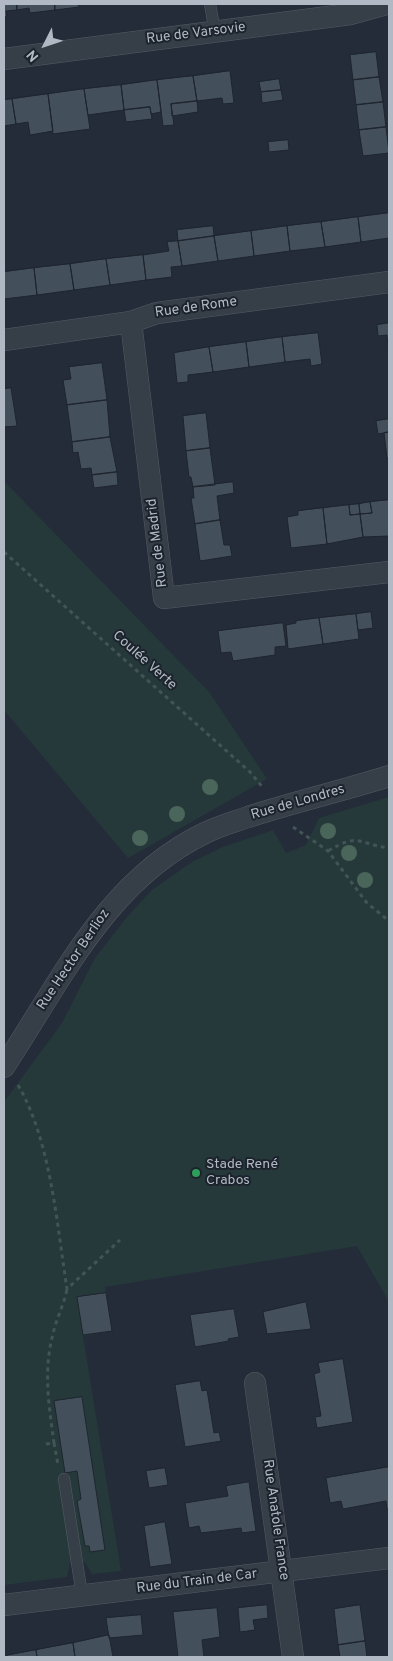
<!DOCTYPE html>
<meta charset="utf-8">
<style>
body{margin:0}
#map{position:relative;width:393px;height:1661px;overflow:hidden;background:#232c38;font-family:Overpass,sans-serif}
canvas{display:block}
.frame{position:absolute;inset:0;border:5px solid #b1b9c4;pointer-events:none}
.north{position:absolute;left:20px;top:20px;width:50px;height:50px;-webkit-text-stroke:4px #1c232d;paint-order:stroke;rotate:229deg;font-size:14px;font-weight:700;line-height:20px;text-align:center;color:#b1b9c4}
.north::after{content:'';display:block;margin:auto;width:18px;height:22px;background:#b1b9c4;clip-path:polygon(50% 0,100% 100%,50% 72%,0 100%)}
</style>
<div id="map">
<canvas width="393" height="1661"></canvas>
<div class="frame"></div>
<div class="north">N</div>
</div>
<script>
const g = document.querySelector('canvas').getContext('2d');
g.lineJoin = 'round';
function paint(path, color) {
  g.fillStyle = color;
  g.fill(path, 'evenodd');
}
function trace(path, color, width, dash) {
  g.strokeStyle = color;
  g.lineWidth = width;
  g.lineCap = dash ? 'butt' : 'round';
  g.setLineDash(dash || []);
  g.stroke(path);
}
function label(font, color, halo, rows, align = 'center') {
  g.font = font + ' Overpass,sans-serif';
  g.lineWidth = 4;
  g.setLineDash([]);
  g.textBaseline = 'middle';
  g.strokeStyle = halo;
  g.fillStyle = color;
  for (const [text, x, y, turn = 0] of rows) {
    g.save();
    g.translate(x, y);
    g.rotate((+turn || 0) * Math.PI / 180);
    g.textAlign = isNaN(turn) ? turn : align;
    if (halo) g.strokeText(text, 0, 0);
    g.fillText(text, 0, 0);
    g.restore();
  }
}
paint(new Path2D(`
 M4 481 209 692 267 779 128 858 4 710Z
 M389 797V1302L357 1246 105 1287 112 1331 83 1336 121 1571 92 1574 85 1562 70 1563 67 1577 4 1585V1102L62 1023 95 958 127 917 152 890 192 862 223 847 273 830 286 853 306 845 319 818Z`), '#26393a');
const building = new Path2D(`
 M4 4H17V10L6 11 7 16 4 17Z
 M17 4H55V10L30 13 29 8 17 10Z
 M55 4H78L79 7 55 10Z
 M376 52 379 77 353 80 350 55Z
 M230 71 234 103 223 104 222 98 197 101 193 76Z
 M193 76 197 101 171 104 174 125 163 126 157 80Z
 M379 77 383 102 356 105 353 80Z
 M279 79 281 90 261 92 259 82Z
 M157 80 161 112 151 114 150 107 124 110 121 85Z
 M121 85 124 110 88 115 84 89Z
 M84 89 90 129 53 134 48 94Z
 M281 90 283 100 262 103 261 92Z
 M48 94 53 131 30 135 28 122 16 124 12 99Z
 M12 99 16 124 4 126V100Z
 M197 101 198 112 172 116 171 104Z
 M383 102 386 127 359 130 356 105Z
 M150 107 152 119 126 122 124 110Z
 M386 127 389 153 363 156 359 130Z
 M288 140 289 150 269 152 268 142Z
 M389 213V238L361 242 358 217Z
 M358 217 361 242 325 247 321 222Z
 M321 222 325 247 290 251 287 226Z
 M213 226 214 236 178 241 177 230Z
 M287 226 290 251 254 256 251 231Z
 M251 231 254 256 218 261 214 236Z
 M214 236 218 261 182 266 178 241Z
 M178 241 182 266 171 267 172 277 146 280 143 255 169 251 167 242Z
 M143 255 146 280 110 285 106 259Z
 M106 259 110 285 74 290 70 264Z
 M70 264 74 290 37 295 34 268Z
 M34 268 37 295 4 299V272Z
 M389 323V359L387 335 378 336 377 325Z
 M318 333 322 364 311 366 310 359 285 362 282 337Z
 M282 337 285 362 249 367 246 342Z
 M246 342 249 367 213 372 209 347Z
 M209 347 213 372 188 375V382L177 383 174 353Z
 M102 363 107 400 67 405 63 380 71 379 69 367Z
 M11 388 17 426 4 427V389Z
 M107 400 110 437 72 442 67 405Z
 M206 413 210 448 186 451 183 416Z
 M389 419V432L378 434 376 421Z
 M389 432V458H387L384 433Z
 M110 437 117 472 92 475 91 468 81 469 78 452 73 453 72 442Z
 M210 448 215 485 193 487 191 477H189L186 451Z
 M117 472 118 485 94 488 92 475Z
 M233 482 234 493 217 496 220 520 195 524 191 498H194L193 487Z
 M389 500V536L363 537 360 514 372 513 370 502Z
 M370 502 372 513 360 514 359 504Z
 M359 504 360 514 350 515 349 505Z
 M349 505 350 515 360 514 363 537 327 544 323 508Z
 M323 508 327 544 291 548 287 517 298 515V511Z
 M220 520 224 545H230L232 556 200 561 195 524Z
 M371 612 373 628 358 630 356 614Z
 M356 614 359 639 323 644 319 618Z
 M319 618 323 644 288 649 286 625 296 623V621Z
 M283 623 286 646 275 647V655L233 661 231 652 221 653 218 631Z
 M106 1293 112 1331 83 1335 77 1297Z
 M306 1302 311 1329 267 1334 263 1312Z
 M234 1309 239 1337 228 1339 229 1341 195 1347 190 1315Z
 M343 1359 353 1422 317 1428 315 1417 321 1416 314 1374 320 1372 318 1363Z
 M200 1381 202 1391 207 1390 214 1433 219 1432 221 1441 185 1447 175 1385Z
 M82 1397 105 1550 90 1552 89 1546H85L77 1501 81 1499 77 1471 65 1473 54 1401Z
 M389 1467V1509H387L386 1501 343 1509 341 1501 330 1503 326 1478Z
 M165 1468 168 1485 149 1488 146 1471Z
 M249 1482 256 1531 242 1533 241 1528 201 1533 199 1526 189 1528 185 1503 228 1496 226 1486Z
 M165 1522 172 1564 150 1567 144 1526Z
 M267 1605 268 1618 253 1620 255 1630 240 1632 238 1608Z
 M360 1605 365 1641 338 1645 334 1609Z
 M217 1608 220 1637 202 1640 204 1657H178L173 1612Z
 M141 1615 143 1635 109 1638 106 1618Z
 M109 1635 113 1657H75L73 1643Z
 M365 1641 367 1657H340L338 1645Z
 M73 1643 75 1657H37L36 1650Z
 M36 1650 37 1657H4V1656Z`);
paint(building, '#444f5c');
trace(building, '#1e252f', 1);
const lane = new Path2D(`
 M210 4 215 32
 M64 1479 82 1595`);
const street = new Path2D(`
 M4 59 351 14 387 4
 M131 322 164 598 389 572
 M4 340 131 322 157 313 389 282
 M4 1067C61 981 107 880 205 833 219 826 234 822 248 817 294 802 342 791 389 776
 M255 1383 293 1657
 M4 1605 389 1558`);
trace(lane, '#545c66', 12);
trace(street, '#545c66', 22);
trace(new Path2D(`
 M4 552 250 772 264 789
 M293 827 328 851 367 903 389 921
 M328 851C360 832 358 844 389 848
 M18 1085C51 1141 57 1226 67 1289L120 1240
 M54 1443 58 1465
 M46 1444 54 1443C49 1407 43 1370 53 1334 56 1319 64 1305 67 1289`), '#435456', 3, [4, 4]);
trace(lane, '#363e48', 11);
trace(street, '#363e48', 21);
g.fillStyle = '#4a6559';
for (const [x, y] of [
 [210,787],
 [177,814],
 [328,831],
 [140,838],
 [349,853],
 [365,880]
]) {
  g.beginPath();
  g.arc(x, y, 8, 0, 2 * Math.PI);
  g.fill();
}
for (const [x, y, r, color] of [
 [196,1173,5,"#2e9e5b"]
]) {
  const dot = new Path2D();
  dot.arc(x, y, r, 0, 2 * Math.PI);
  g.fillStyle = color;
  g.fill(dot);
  trace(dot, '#1c232d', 2);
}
label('14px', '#b1b9c4', '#1c232d', [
 ["Rue de Varsovie",196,34,-7],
 ["Rue de Rome",196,308,-8],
 ["Rue de Madrid",158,543,-97],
 ["Coulée Verte",144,661,42],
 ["Rue de Londres",298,803,-16],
 ["Rue Hector Berlioz",74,960,-56],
 ["Rue Anatole France",275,1520,82],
 ["Rue du Train de Car",197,1582,-7]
]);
label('14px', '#b1b9c4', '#1c232d', [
 ["Stade René",206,1165],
 ["Crabos",206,1181]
], 'left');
</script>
